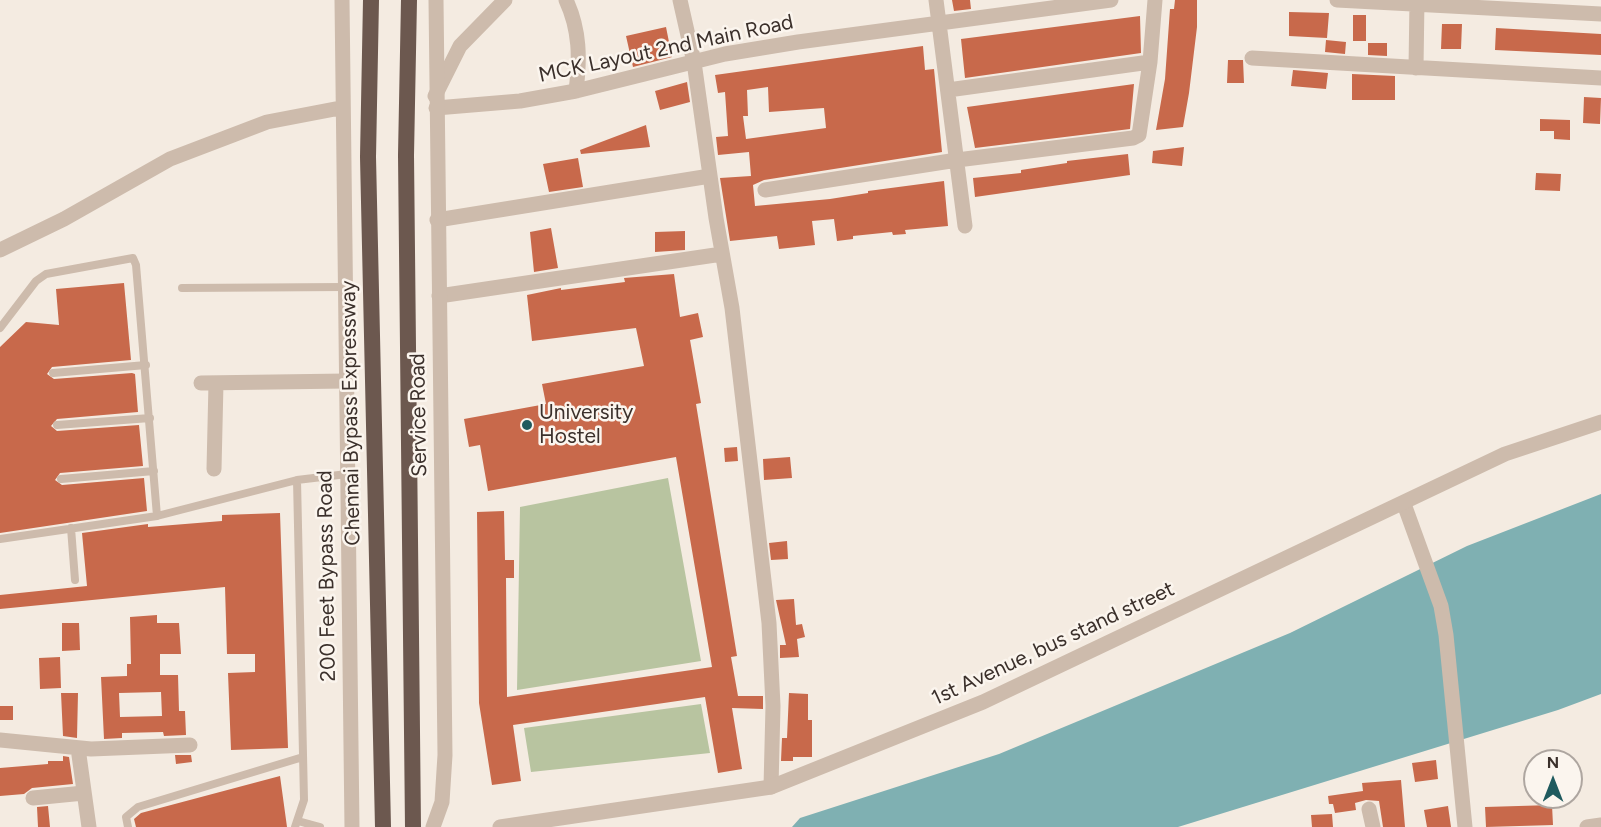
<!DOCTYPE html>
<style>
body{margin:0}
#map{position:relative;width:1601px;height:827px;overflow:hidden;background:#f4ebe1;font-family:Figtree,sans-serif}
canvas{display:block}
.north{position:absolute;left:1523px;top:749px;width:60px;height:60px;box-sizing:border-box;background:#fbf5ee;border:2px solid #aea6a0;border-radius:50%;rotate:0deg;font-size:16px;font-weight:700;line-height:24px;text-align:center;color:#3b302b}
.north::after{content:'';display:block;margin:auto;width:21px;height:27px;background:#1f5a5e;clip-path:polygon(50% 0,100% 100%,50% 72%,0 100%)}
</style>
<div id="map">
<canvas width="1601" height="827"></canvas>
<div class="north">N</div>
</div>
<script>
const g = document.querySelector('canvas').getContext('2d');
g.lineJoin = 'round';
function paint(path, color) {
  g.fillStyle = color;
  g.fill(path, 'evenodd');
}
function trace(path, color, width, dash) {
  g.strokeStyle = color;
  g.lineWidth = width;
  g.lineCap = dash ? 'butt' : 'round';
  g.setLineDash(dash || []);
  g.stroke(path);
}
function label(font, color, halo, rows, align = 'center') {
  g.font = font + ' Figtree,sans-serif';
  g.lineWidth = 5;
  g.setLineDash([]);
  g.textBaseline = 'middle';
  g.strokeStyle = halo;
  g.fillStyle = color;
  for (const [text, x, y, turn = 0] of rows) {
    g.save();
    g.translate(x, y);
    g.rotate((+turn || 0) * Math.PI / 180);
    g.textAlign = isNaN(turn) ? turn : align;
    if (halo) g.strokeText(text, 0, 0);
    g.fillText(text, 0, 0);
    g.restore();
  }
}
paint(new Path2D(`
 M668 478 701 661 517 690 520 507Z
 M701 704 710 753 531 772 524 728Z`), '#b8c4a0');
paint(new Path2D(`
 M1601 494V694L1558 710 1178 827H792L800 818 999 754 1290 633 1467 546Z`), '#7fb0b2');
paint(new Path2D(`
 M952 0H970L971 9 954 11Z
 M1175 0H1197V27L1189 93 1183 127 1156 130 1165 79 1170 9H1174Z
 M1289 12 1329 13 1327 38 1289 36Z
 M1353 15H1366V41H1353Z
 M1140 16 1141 53 965 78 961 39Z
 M1442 24H1462L1461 49H1441Z
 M666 27 672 57 633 67 626 36Z
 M1496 28 1601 34V55L1495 50Z
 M1326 40 1346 42 1345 54 1325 52Z
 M1368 43H1387V56L1368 55Z
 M923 46 925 70 934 69 942 152 764 180 753 185 755 206 830 199 868 193V191L944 181 948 226 905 230 906 234 893 235 892 232 853 236V239L837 241 834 219 812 221 815 245 779 249 777 236 730 241 720 178 751 176 749 152 718 155 716 137 728 136 725 92 718 93 715 75ZM768 87 769 112 824 108 826 128 746 139 743 116H748L747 90Z
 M1228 60H1243L1244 83H1227Z
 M1293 70 1328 73 1326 89 1291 86Z
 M1352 74 1395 76V100H1352Z
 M687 82 690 102 660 110 655 91Z
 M1134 84 1130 129 975 148 967 107Z
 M1584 97 1601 98 1600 124 1583 123Z
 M1540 119 1570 120V140L1554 139V131H1540Z
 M646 125 650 147 581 154 580 150Z
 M1184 147 1182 166 1152 163 1153 151Z
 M1128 154 1130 175 975 197 973 178 1021 173V170L1067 163V161Z
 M578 158 583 187 549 192 543 164Z
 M1536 173 1561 174 1560 191 1535 190Z
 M551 228 558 268 534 272 530 232Z
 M685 231V250L655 252V232Z
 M674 274 680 317 698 313 703 337 690 340 701 403 696 404 737 656 731 657 738 696H763V709L732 708 742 769 718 773 705 697 513 725 521 781 492 785 479 703 477 512 504 511 505 560H514V578H506L507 697 712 667 676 457 488 491 480 445 469 447 464 419 546 404 542 384 644 366 636 328 532 341 527 295 561 288V290L625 282 624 278Z
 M124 283 131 360 52 367 47 374 54 379 132 373 135 374 138 412 57 419 51 426 57 431 139 425 143 466 60 473 55 480 62 485 144 478 147 511 0 533V347L26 322 59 325 56 289Z
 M737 447 738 461 725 462 724 448Z
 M790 457 792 478 764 480 763 459Z
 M280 513 288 748 231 750 228 673 255 672V654H227L225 587 0 609V595L87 586 82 533 148 524V527L222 521V515Z
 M787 541 788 559 771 560 769 543Z
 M794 599 796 625 802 624 805 637 797 639 799 657 780 658V645H786L776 600Z
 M157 615V623H179L181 654H160V675H178L179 711H185L186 735 164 736 163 732 122 733V738L104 739 101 677 127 676V664H131L130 617ZM161 692 162 716 120 717 119 693Z
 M62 623H79L80 650 62 651Z
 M60 657 61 688 40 689 39 658Z
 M61 693H78L77 738 63 736Z
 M789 693 808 694V720H812V757H793V761H781L782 738H787Z
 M0 706H13V720H0Z
 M175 755H191L192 762 176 764Z
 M63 756 69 757 73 784 32 788 24 794 0 796V768L48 764V761H63Z
 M1436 760 1438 779 1415 782 1412 763Z
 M280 776 287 827H136L134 819 141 813Z
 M1401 780 1405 827H1383L1379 801 1366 800 1355 803 1356 810 1335 813 1333 804H1329L1328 796 1363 791 1362 783Z
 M1552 805 1553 825 1486 827 1485 807Z
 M48 806 50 827H38L37 807Z
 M1448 806 1451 827H1427L1424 810Z
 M1332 814 1333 827H1312L1311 815Z`), '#c8694b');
trace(new Path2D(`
 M182 288 344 287
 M0 328 36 281 46 274 133 258 136 265 157 516
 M53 373 146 365
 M57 425 150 418
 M61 479 154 471
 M71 528 75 580
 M0 539 157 516 297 480 347 474
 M298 821 320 827
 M128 827 126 817 138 807 303 757
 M295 827 304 800 297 480`), '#cdbbac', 8);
trace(new Path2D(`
 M566 0C580 30 580 59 576 91
 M680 0 694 62 716 218 732 308 769 623 773 706 771 787
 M936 0 965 226
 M1337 0 1601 14
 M1252 58 1601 78
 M1416 68 1417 0
 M948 90 1150 62 1155 0
 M435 96 460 46 505 0
 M436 108 520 101 576 91 725 54 798 42 1111 0
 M765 190 957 160 1133 138 1139 135 1150 62
 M437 220 710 176
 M0 250 64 219 170 159 267 122 335 109 342 110
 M439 296 722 254
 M201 383 346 381
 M214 469 216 383
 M1404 504 1441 606 1446 635 1465 827
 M0 740 91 749 190 745
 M78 748 89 827
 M33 798 84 793
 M1369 809 1373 827
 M1587 827 1601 825`), '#cdbbac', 15);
trace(new Path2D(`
 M342 0 352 827
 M433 827 442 802 445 755 436 0
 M500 827 771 787 983 702 1505 454 1601 422`), '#cdbbac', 15);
trace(new Path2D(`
 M371 0 368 157 383 827
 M409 0 406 155 413 827`), '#6c584f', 16);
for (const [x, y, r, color] of [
 [527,425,6,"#1f5a5e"]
]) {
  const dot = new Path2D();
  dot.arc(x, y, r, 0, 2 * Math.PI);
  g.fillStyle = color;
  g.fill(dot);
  trace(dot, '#fbf5ee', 2);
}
label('21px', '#3b302b', '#fbf5ee', [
 ["MCK Layout 2nd Main Road",666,49,-12],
 ["Chennai Bypass Expressway",351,413,-91],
 ["Service Road",419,415,-91],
 ["200 Feet Bypass Road",327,576,-91],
 ["1st Avenue, bus stand street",1053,644,-25]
]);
label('21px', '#3b302b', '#fbf5ee', [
 ["University",539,413],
 ["Hostel",539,437]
], 'left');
</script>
